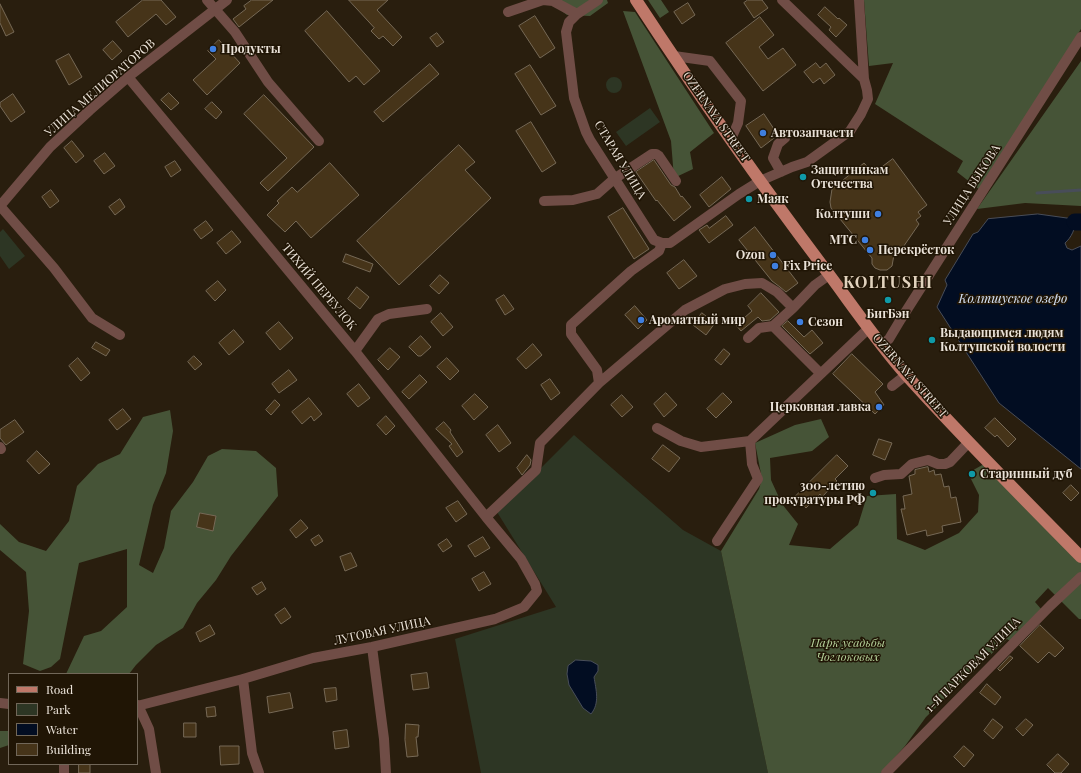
<!DOCTYPE html>
<meta charset="utf-8">
<style>
body{margin:0}
#map{position:relative;width:1081px;height:773px;overflow:hidden;background:#291e0e;font-family:"Playfair Display",serif}
canvas{display:block}
.legend{position:absolute;left:8px;top:673px;width:130px;height:92px;box-sizing:border-box;background:#201505;border:1px solid #716759;margin:0;padding:5px 7px;list-style:none;font-size:12px;color:#eae2d8}
.legend li{display:flex;align-items:center;gap:8px;height:20px}
.legend b{width:20px;border:1px solid #716759}
</style>
<div id="map">
<canvas width="1081" height="773"></canvas>
<ul class="legend">
<li><b style="height:5px;background:#bf7869"></b>Road</li>
<li><b style="height:11px;background:#2d3624"></b>Park</li>
<li><b style="height:11px;background:#020d22"></b>Water</li>
<li><b style="height:11px;background:#463419"></b>Building</li>
</ul>
</div>
<script>
const g = document.querySelector('canvas').getContext('2d');
g.lineJoin = 'round';
function paint(path, color) {
  g.fillStyle = color;
  g.fill(path, 'evenodd');
}
function trace(path, color, width, dash) {
  g.strokeStyle = color;
  g.lineWidth = width;
  g.lineCap = dash ? 'butt' : 'round';
  g.setLineDash(dash || []);
  g.stroke(path);
}
function label(font, color, halo, rows, align = 'center') {
  g.font = font + ' "Playfair Display",serif';
  g.lineWidth = 3;
  g.setLineDash([]);
  g.textBaseline = 'middle';
  g.strokeStyle = halo;
  g.fillStyle = color;
  for (const [text, x, y, turn = 0] of rows) {
    g.save();
    g.translate(x, y);
    g.rotate((+turn || 0) * Math.PI / 180);
    g.textAlign = isNaN(turn) ? turn : align;
    if (halo) g.strokeText(text, 0, 0);
    g.fillText(text, 0, 0);
    g.restore();
  }
}
paint(new Path2D(`
 M606 85a8 8 0 1 1 16 0a8 8 0 1 1-16 0Z
 M650 108 660 122 626 146 616 132Z
 M3 229 25 256 9 269 0 256V232Z
 M574 435 683 530 721 551 768 773H481L455 639 556 607 497 512Z`), '#2d3624');
paint(new Path2D(`
 M547 0H607L608 3 590 16 567 15Z
 M648 0H661L669 12 660 18Z
 M864 0H1081V29L980 190 957 172 963 161 875 104 893 63 869 66Z
 M623 11 635 12 714 133 690 152 693 169 674 178 671 141Z
 M1081 61V206L1025 203 977 209Z
 M170 410 173 431 166 473 153 505 139 565 153 573 164 548 171 511 193 482 208 456 222 449 256 451 276 468 278 496 231 556 216 580 197 603 183 628 156 645 136 665 129 674H66L84 636 101 631 127 607V549L79 563 60 659 51 667 40 671 23 664 29 611 26 572 0 550V524L19 542 46 551 69 521 77 486 98 464 120 454 143 417Z
 M821 419 829 437 812 451 770 458 771 480 782 504 798 524 789 545 830 549 858 525 867 496 896 494 897 539 925 550 959 533 978 512 979 495 968 473 984 464 1081 563V619H1079L1048 588 1035 602 1042 610 1010 641 1007 639 926 717 905 746 881 773H768L721 551 759 489 762 479 755 443 795 425Z
 M0 731H9V745L0 748Z`), '#465437');
const water = new Path2D(`
 M1038 214 1074 219C1077 227 1071 238 1065 243L1067 248 1072 250 1081 246V469L999 403 937 307 947 285 945 280 973 234 978 232 988 219Z
 M576 660 591 661 598 665V671L594 677C596 690 600 703 591 714L583 708 569 685 567 674 568 666Z`);
paint(water, '#020d22');
trace(water, '#484d59', 1);
trace(new Path2D(`
 M1037 193 1081 190`), '#484d59', 3);
trace(new Path2D(`
 M1075 222H1081`), '#020d22', 17);
const building = new Path2D(`
 M143 0H161L176 17 166 25 156 14 128 37 116 22Z
 M252 0H273L239 27 233 19 246 9 244 6Z
 M349 0H388L377 10 402 37 393 46 383 36 379 39 371 31 374 28Z
 M748 0H762L768 8 754 18 744 3Z
 M688 3 695 15 682 24 674 12Z
 M0 4 14 32 6 36 0 23Z
 M825 7 838 19 839 18 847 25 836 37 829 30 831 27 818 15Z
 M327 11 380 71 364 85 356 76 349 82 305 31Z
 M535 16 555 48 540 58 519 26Z
 M760 17 774 35 759 47 768 59 783 48 796 65 763 91 726 43Z
 M437 33 444 42 437 47 430 38Z
 M219 40 240 63 207 95 193 80 216 59 208 51Z
 M113 41 122 51 112 60 103 50Z
 M69 54 82 77 69 85 56 61Z
 M816 63 820 68 826 63 835 75 824 84 820 78 813 83 804 72Z
 M430 64 439 74 383 122 374 112Z
 M530 65 556 106 541 115 515 74Z
 M169 93 179 103 171 110 161 100Z
 M13 94 25 112 11 122 0 106V103Z
 M264 95 314 147 268 191 260 183 287 158 244 114Z
 M212 102 222 112 216 119 205 109Z
 M764 114 778 135 761 148 746 126Z
 M531 122 556 163 542 172 516 131Z
 M72 141 84 156 76 163 64 148Z
 M459 145 475 162 465 170 491 198 399 285 357 241Z
 M105 153 115 166 104 174 94 161Z
 M893 159 927 205 918 212 921 216 916 220 919 224 899 253 895 249 892 266 887 270H880L875 268 872 264V258L831 208 830 202 832 189 864 163 873 173Z
 M654 160 671 185 675 187 681 197 682 196 691 207 674 221 657 200 656 201 636 172Z
 M175 161 181 170 171 177 165 167Z
 M330 163 359 195 311 238 296 221 285 232 267 215 279 203 277 201 292 187 297 192Z
 M722 177 731 189 709 207 700 195Z
 M51 190 59 201 50 208 42 197Z
 M120 199 125 207 115 215 109 207Z
 M623 208 649 249 634 259 608 217Z
 M726 216 733 225 709 243 699 230 707 225 709 228Z
 M206 221 213 230 201 239 194 230Z
 M755 227 798 283 786 292 780 287 772 281 739 240Z
 M232 231 241 242 226 254 217 243Z
 M346 254 373 264 370 272 343 262Z
 M684 260 697 276 679 289 667 273Z
 M440 275 449 283 439 294 430 286Z
 M218 281 226 290 215 301 206 291Z
 M357 287 369 297 360 309 348 299Z
 M761 293 779 312 770 320 762 321 758 317 741 331 736 325 752 311 748 306Z
 M504 295 514 309 505 315 496 300Z
 M635 306 647 320 638 329 625 315Z
 M441 313 453 327 443 336 431 322Z
 M702 313 715 323 706 335 693 325Z
 M788 321 804 337 812 330 823 343 810 354 782 326Z
 M279 322 293 338 280 350 266 333Z
 M234 330 244 342 229 355 219 343Z
 M421 336 431 347 421 356H418L409 347Z
 M96 342 110 350 106 356 92 348Z
 M533 344 542 355 526 369 517 359Z
 M390 348 400 357 388 370 378 360Z
 M724 349 730 354 721 365 715 360Z
 M852 354 883 384 875 392 884 405 875 414 833 374Z
 M194 356 202 364 195 370 188 362Z
 M78 358 90 373 81 381 69 366Z
 M447 358 459 371 450 380 437 367Z
 M289 370 297 380 279 393 272 384Z
 M420 375 427 382 409 399 402 392Z
 M550 379 560 393 551 400 541 385Z
 M359 384 370 398 358 407 347 394Z
 M666 393 677 405 664 417 654 404Z
 M723 393 732 402 716 418 707 409Z
 M475 394 488 407 474 420 462 406Z
 M622 395 633 407 622 417 611 405Z
 M309 398 322 414 314 421 311 416 302 424 292 412Z
 M275 400 280 405 271 415 266 410Z
 M123 409 131 419 117 430 109 420Z
 M386 416 395 426 386 435 377 425Z
 M995 418 1016 439 1008 447 997 435 995 437 985 428Z
 M15 420 24 432 6 445 0 438V430Z
 M444 422 451 430 450 432 463 452 457 457 449 446 452 444 436 429Z
 M498 425 511 443 499 452 486 435Z
 M879 439 892 443 885 460 873 455Z
 M663 445 680 458 669 472 652 459Z
 M37 451 50 464 39 474 27 461Z
 M527 455 531 460 530 465 522 475 517 468Z
 M837 455 848 466 835 479 837 481 822 497 820 494 806 508 795 497Z
 M928 467 929 472 934 470 935 475 941 474 944 487 949 486 951 498 956 497 961 522 942 526 943 532 927 536 926 530 907 535 901 509H905L903 496 912 494 909 476 915 474V470Z
 M1071 485 1079 493 1071 501 1063 493Z
 M458 501 467 514 456 522 446 508Z
 M200 513 216 516 213 531 197 527Z
 M301 520 308 528 296 538 290 530Z
 M319 535 323 541 315 546 311 540Z
 M483 537 490 548 475 557 468 546Z
 M447 539 452 546 443 552 438 545Z
 M351 553 357 566 345 571 340 557Z
 M484 572 491 584 479 591 472 579Z
 M262 582 266 589 257 595 252 588Z
 M285 608 291 617 281 624 275 615Z
 M210 625 215 634 200 642 196 633Z
 M1040 625 1064 648 1055 657 1049 652 1038 663 1020 646Z
 M1010 656 1013 658 1000 671 998 669Z
 M427 673 429 688 413 690 411 675Z
 M987 684 1001 697 995 705 980 693Z
 M336 688 337 700 326 702 324 689Z
 M290 693 293 708 269 713 267 697Z
 M215 707 216 716 207 717 206 708Z
 M993 719 1003 727 993 739 984 731Z
 M1026 719 1033 725 1023 736 1016 729Z
 M184 723H196V737H184Z
 M406 724 419 725 418 737H416L418 756 407 757 405 740Z
 M347 730 349 747 335 749 333 732Z
 M220 746H239V764L221 765Z
 M964 746 974 755 964 767 954 757Z
 M1058 754 1069 764 1061 773H1055L1047 765Z
 M79 764H90V773H79Z`);
paint(building, '#463419');
trace(building, '#766956', 1);
trace(new Path2D(`
 M207 0 235 32 268 82 319 141
 M598 0 577 14 569 22 566 32 574 98 586 132 590 140 654 240 662 243H670L739 194 760 181 792 167 807 162 850 131 861 114 868 99 867 90 864 79 859 0
 M782 0 864 79
 M508 12 543 0 553 1 577 14
 M674 56 710 61 741 101 738 123 731 139
 M128 77 355 351 486 517 521 559 535 584 537 591 524 607 495 619 372 647 313 658 243 679 137 706
 M781 172 773 158 778 144 785 138
 M544 201 573 200 597 194 614 179 652 154H656L659 156 676 181
 M0 206 50 147 90 110 128 77 227 0
 M0 206 54 268 92 318 120 335
 M773 326 820 373
 M748 338 759 328 773 326 793 308
 M882 345 889 339 901 319 1081 37
 M355 351 378 319 389 314 427 309
 M599 383 597 370 571 334V325L631 271 659 251 662 243
 M892 386 906 375
 M657 428 681 441 701 447 750 441 869 328
 M0 447 1 449
 M875 478 884 475 901 474 912 464 928 460 938 464H945L950 462 969 442
 M486 517 536 470 540 443 599 383 685 310 725 289 745 284 762 283 777 292 793 308 815 285 829 275
 M717 541 758 479 752 464 750 441
 M372 647 384 739 386 773
 M243 679 252 753 259 773
 M0 703 9 704
 M138 705 149 729 156 773
 M64 773V764
 M886 773 1050 606 1081 577`), '#704d46', 10);
trace(new Path2D(`
 M636 0C695 90 757 179 822 265 850 302 876 341 907 376 963 438 1022 497 1081 557`), '#bf7869', 12);
for (const [x, y, r, color] of [
 [213,49,4,"#3f7fe0"],
 [763,133,4,"#3f7fe0"],
 [803,177,4,"#0f9aa8"],
 [749,199,4,"#0f9aa8"],
 [878,214,4,"#3f7fe0"],
 [865,240,4,"#3f7fe0"],
 [870,250,4,"#3f7fe0"],
 [773,255,4,"#3f7fe0"],
 [775,266,4,"#3f7fe0"],
 [888,300,4,"#0f9aa8"],
 [641,320,4,"#3f7fe0"],
 [800,322,4,"#3f7fe0"],
 [932,340,4,"#0f9aa8"],
 [879,407,4,"#3f7fe0"],
 [972,474,4,"#0f9aa8"],
 [873,493,4,"#0f9aa8"]
]) {
  const dot = new Path2D();
  dot.arc(x, y, r, 0, 2 * Math.PI);
  g.fillStyle = color;
  g.fill(dot);
  trace(dot, '#201505', 1.5);
}
label('bold 12px', '#eae2d8', '#201505', [
 ["Продукты",221,49],
 ["Автозапчасти",771,133],
 ["Защитникам",811,170],
 ["Отечества",811,184],
 ["Маяк",757,199],
 ["Колтуши",870,214,"right"],
 ["МТС",857,240,"right"],
 ["Перекрёсток",878,250],
 ["Ozon",765,255,"right"],
 ["Fix Price",783,266],
 ["БигБэн",888,314,"center"],
 ["Ароматный мир",649,320],
 ["Сезон",808,322],
 ["Выдающимся людям",940,333],
 ["Колтушской волости",940,347],
 ["Церковная лавка",871,407,"right"],
 ["Старинный дуб",980,474],
 ["300-летию",865,486,"right"],
 ["прокуратуры РФ",865,500,"right"]
], 'left');
label('12px', '#eae2d8', '#201505', [
 ["УЛИЦА МЕЛИОРАТОРОВ",100,88,-41],
 ["OZERNAYA STREET",716,117,55],
 ["СТАРАЯ УЛИЦА",620,160,59],
 ["УЛИЦА БЫКОВА",972,185,-57],
 ["ТИХИЙ ПЕРЕУЛОК",319,287,50],
 ["OZERNAYA STREET",910,376,49],
 ["ЛУГОВАЯ УЛИЦА",382,631,-12],
 ["1-Я ПАРКОВАЯ УЛИЦА",973,665,-45]
]);
label('italic 12px', '#b4d099', '#201505', [
 ["Парк усадьбы",848,643],
 ["Чоглоковых",848,657]
]);
label('italic 13px', '#d4e1f6', '#201505', [
 ["Колтшуское озеро",1013,299]
]);
g.letterSpacing = '1px';
label('bold 16px', '#e1d2bd', '#201505', [
 ["KOLTUSHI",888,283]
]);
g.letterSpacing = '0px';
</script>
